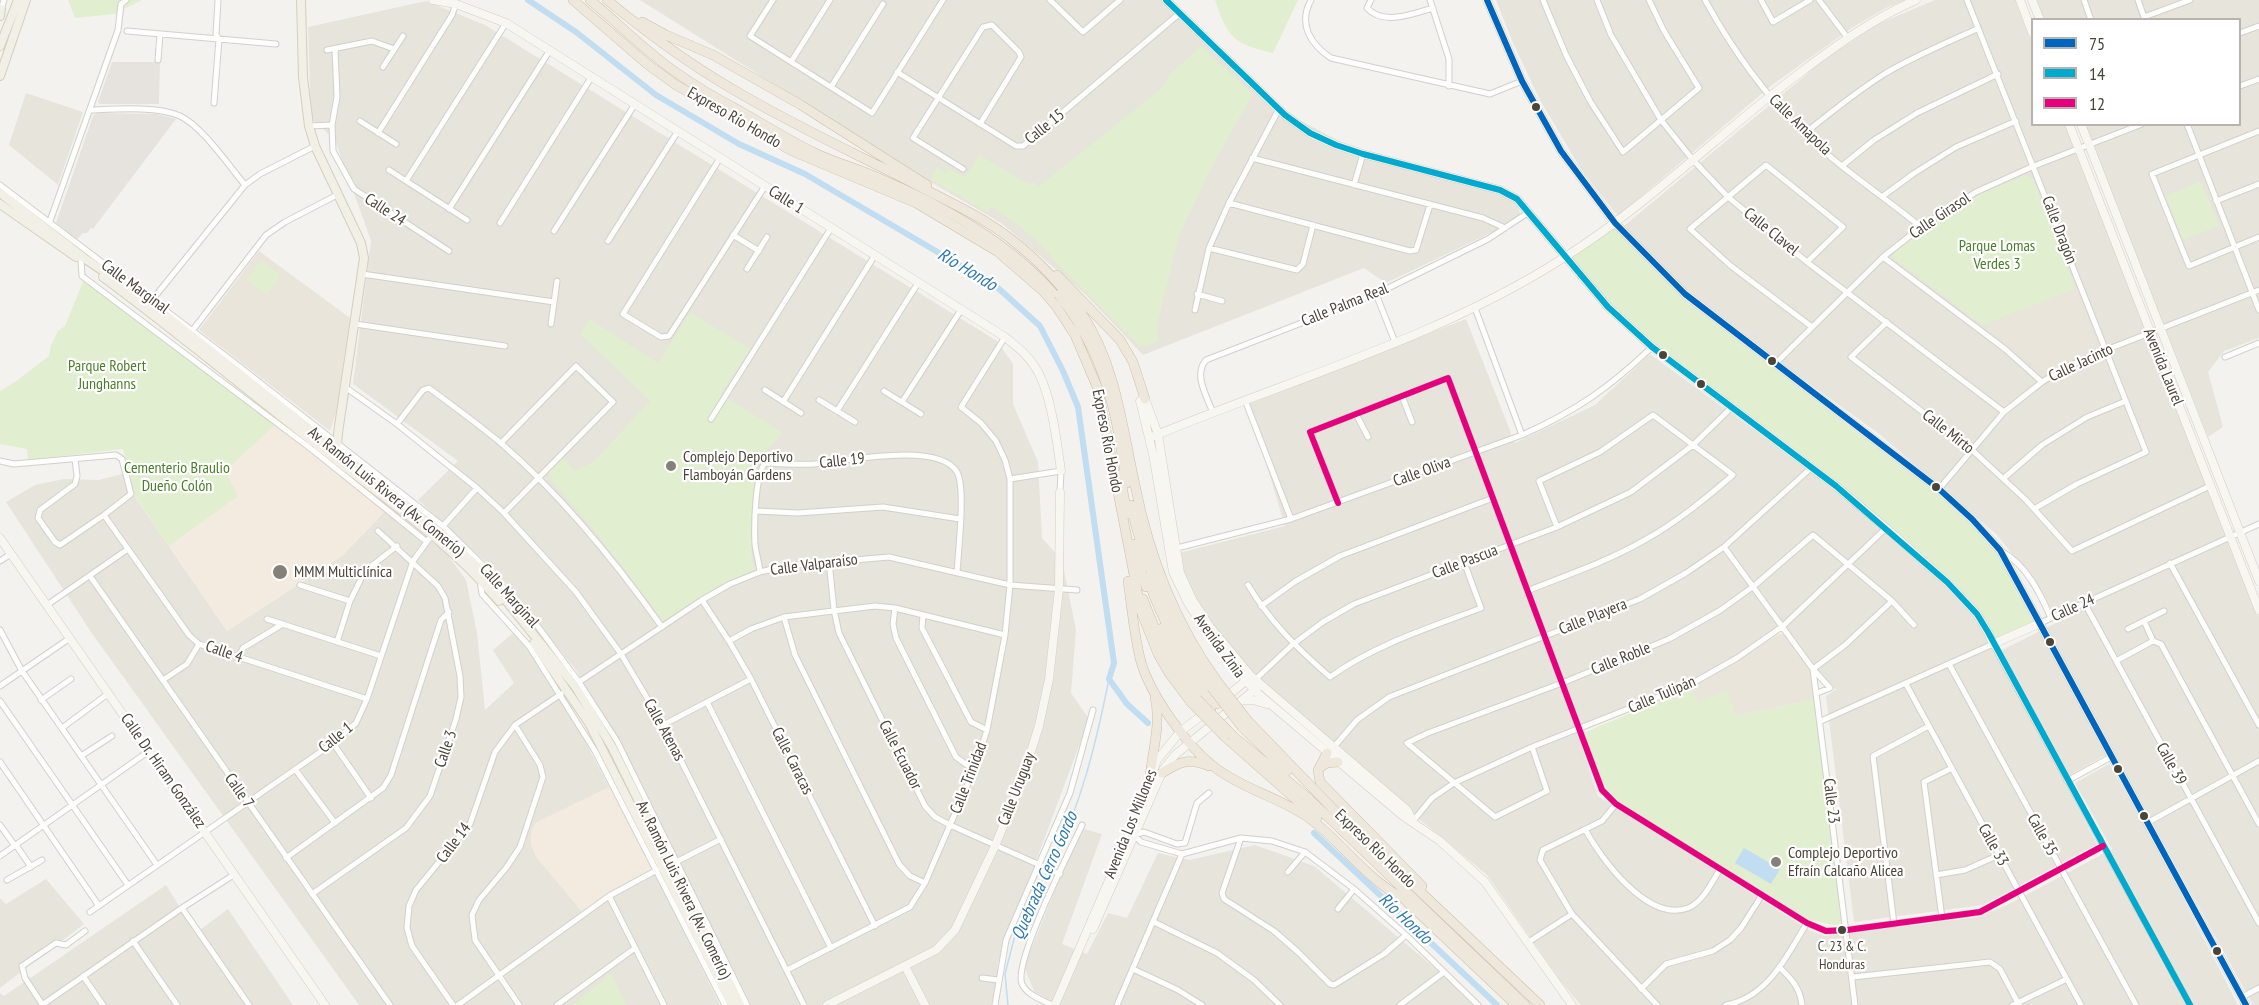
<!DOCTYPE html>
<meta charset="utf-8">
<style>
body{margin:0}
#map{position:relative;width:2259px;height:1005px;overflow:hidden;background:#f4f2ee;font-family:"PT Sans Narrow",sans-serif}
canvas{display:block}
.legend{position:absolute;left:2031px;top:18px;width:210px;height:108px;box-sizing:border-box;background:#fff;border:2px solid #b7b4b0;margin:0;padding:8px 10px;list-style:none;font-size:18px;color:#4b4439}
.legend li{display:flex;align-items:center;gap:12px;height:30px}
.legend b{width:30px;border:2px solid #b7b4b0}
</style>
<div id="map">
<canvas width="2259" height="1005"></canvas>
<ul class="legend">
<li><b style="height:8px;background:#0065bd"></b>75</li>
<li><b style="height:8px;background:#00a9ce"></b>14</li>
<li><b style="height:8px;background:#e5007d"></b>12</li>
</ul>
</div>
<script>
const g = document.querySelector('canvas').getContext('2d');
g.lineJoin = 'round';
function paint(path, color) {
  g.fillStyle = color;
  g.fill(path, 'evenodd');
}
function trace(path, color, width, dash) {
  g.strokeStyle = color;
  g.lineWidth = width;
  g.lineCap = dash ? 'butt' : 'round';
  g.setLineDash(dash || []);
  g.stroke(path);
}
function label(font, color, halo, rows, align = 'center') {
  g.font = font + ' "PT Sans Narrow",sans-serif';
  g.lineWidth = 4.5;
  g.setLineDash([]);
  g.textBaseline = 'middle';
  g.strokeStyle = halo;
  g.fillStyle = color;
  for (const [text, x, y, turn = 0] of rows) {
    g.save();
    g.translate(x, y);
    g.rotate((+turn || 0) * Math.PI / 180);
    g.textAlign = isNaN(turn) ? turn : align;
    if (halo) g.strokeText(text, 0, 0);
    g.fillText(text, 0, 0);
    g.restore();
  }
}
paint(new Path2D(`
 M640 0H1162L1282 111 1347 145 1513 194 1522 218 1386 283 1364 268 1143 355 1085 294 1001 223 922 177Z
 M1496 0H1905L1886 8 1853 27 1772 85 1618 216 1582 171 1540 100 1513 43Z
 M1935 0H2018L2032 37V124L2066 125 2259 609V1005H2253L2113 751 2063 779 2097 844 1983 905 1854 922 1826 696 1837 689 1829 688 1784 627 1685 687 1577 733 1598 796 1809 930 1825 936 1978 917 2009 904 2112 849 2075 783 2109 764 2147 829 2238 1005H1581L1562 983 1487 875 1257 685 1202 611 1184 579 1179 553 1285 526 1248 403 1466 319 1515 443 1595 405 1650 354 1917 549 1980 624 1994 654 2058 622 2043 593 1997 535 1878 433 1700 305 1630 237 1624 226 1825 59 1878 24Z
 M2036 0H2259V338L2224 351 2208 372 2223 427 2208 437 2085 125 2240 124V20L2044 19Z
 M426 1 485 25 997 341 1013 364V404L1038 462 1042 538 1062 560 1076 630 1071 693 1089 719 998 963 994 1005H751L623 750 576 670 494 569 418 500 458 461 353 384 371 241 335 140 311 118 308 27Z
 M26 93 83 112 58 185 9 145Z
 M126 473 129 488 227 631 342 556 386 510 444 550 466 580 477 633 485 710 514 683 493 650 513 633 537 660 557 688 655 874 720 1005H359L91 632 6 502 35 485 64 479 99 480Z
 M1080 828 1102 834 1062 944 1087 954 1108 913 1127 918 1158 853 1189 860 1255 845 1314 866 1456 986 1475 1005H1052L1053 1001 1035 993 1024 967Z
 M46 879 84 924 0 988V898L6 904Z
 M166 885 196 933 228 909 293 1005H0V993L4 996Z`), '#e7e4dc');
paint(new Path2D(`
 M276 424 386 510 342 556 227 631 169 546 238 496 225 471Z
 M609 787 652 869 610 891 582 912 536 857 531 845V833L535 823Z`), '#f3ebdf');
paint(new Path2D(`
 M259 251 350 318 336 413 330 431 199 330Z
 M2076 289 2097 345 2044 373 1982 325Z
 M1779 634H1785L1811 670 1816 699 1736 716 1698 704 1691 688Z`), '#eae5da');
paint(new Path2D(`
 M68 0H142L114 14 75 18Z
 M1215 0H1298L1273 53C1233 44 1228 38 1215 0Z
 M1201 46 1253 94 1209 172 1179 236 1156 330 1159 341 1150 345 1140 346 1054 261 1044 248 1023 229 992 207 987 212 930 179 937 167 946 173 948 168 965 177 979 155 1029 184 1034 182 1039 186 1162 88 1170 74Z
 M2027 175 2033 179 2076 289 1982 325 1893 258V254C1933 222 1978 190 2027 175Z
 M2201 181 2219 226 2183 240 2166 196Z
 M1615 223 1685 294 1939 488 2000 550 2038 624 1993 644 1977 614 1886 528 1652 347 1565 258Z
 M261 260 281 275 267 295 246 280Z
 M84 279 276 424 225 471 238 496 169 546 135 496 123 449 28 460 27 449 0 444V391L15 382 49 356 51 345 58 331 65 326Z
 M690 312 750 349 721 394 783 433 758 460 751 552 755 570 718 586 664 623C628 572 590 524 549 478L550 471 563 457 574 471 594 461 650 401 580 334 590 319 658 363Z
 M1691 688 1698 703 1727 690 1736 716 1816 699 1845 924 1834 925 1810 920 1622 804C1598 784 1594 762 1583 733Z
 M611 973 626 1005H573Z`), '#e1eecf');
paint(new Path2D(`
 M112 62H160L159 104H100L98 102Z
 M97 113 157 114 176 119 93 229 91 228 87 233H83L77 240 56 223 93 116Z`), '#e6e3df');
paint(new Path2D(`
 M1744 848 1780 869 1771 884 1735 863Z`), '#c0ddf1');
trace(new Path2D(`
 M1049 867C1081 808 1096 743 1109 679
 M1008 1005 1005 974 1014 939 1047 871`), '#c0ddf1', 1.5);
trace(new Path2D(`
 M528 0 576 32 656 95 739 144 805 174 997 287 1040 326 1063 371 1078 407 1114 663 1109 679 1127 704 1148 723
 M1314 833 1497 1005`), '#c0ddf1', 6);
const street = new Path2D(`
 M773 0 750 36 872 113 943 0
 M1050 0 1083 32 1120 0
 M1311 0C1298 24 1310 44 1331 58L1490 94 1522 81
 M1371 0 1367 8C1383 26 1413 14 1433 8
 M1430 0 1449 59V86
 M1543 0 1566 55 1590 101 1623 152 1699 88 1664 31 1649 0
 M1597 0 1611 35 1661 120 1693 160 1728 197 1807 262 2004 412
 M1705 0C1732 49 1763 93 1803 132 1838 167 1882 195 1921 227
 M1761 0 1773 22 1810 0
 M1819 0 1847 37
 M1967 0 2146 452 2077 484 2034 509
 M2084 0 2091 20
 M2138 0 2145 20
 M1 10 4 0
 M2144 17 2190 0
 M127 31 276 44
 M2240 33 2259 26
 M335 49 337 97 332 125 333 151 354 189 449 251
 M327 50 372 41 394 49
 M158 60 160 34
 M791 62 830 0
 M383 67 403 36
 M897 72 1016 146H1023L1180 13
 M2240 86 2259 79
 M831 87 883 4
 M214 103 219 39 216 35 218 0
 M91 110C116 109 158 106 180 116 202 126 229 166 245 185
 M360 121 396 144
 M2187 124 2259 310
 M309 126 332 125
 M2259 131 2152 174 2189 266 2259 237
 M378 133 452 15 456 4
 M1804 134C1831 112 1857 91 1886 73 1915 56 1946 43 1977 29
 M720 158 623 314 661 337 669 336 765 186
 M1252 158 1483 218 1505 228
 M1843 165 1874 140 1917 113 1998 74
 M963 169 913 138 983 27 992 25 1019 52 1021 57 980 124
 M389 170 467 220
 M406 181 506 23
 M0 185 231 360 443 526 484 566 536 624 579 682 617 741 747 1005
 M1354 185 1363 154
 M1883 196 1913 174 1956 147 2016 121
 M2216 201 2259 184
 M1229 203 1410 251 1416 250 1430 205
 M449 209 550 50
 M50 221 118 30 121 4 126 0
 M500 223 592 76
 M554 231 635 104
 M733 235 759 251
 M608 241 678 131
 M1209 248 1297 270 1303 264 1313 225
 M1883 257 2005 349 2042 382
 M81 261 82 276 314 451 427 542
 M1807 262 1843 227 1766 165 1690 229 1731 266 1812 327
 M747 269 767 237
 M362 274 554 302
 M1197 294 1222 301
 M1376 294 1395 342
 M153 299 245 185 260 174 315 146
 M1475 308 1522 435
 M1195 310 1209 248 1229 203 1279 109
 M1887 322 1851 357 1971 449 2026 500 2072 551 2210 486
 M355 324 505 346
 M551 324 557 281
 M192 331 266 235 285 222 337 195
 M2225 357 2259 343
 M1775 364 1883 257 1921 227 1976 192 2034 166 2142 124
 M345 387 397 424 477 488 504 513 576 592 621 654 663 725 804 1005
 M765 390 801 413
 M884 391 921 414
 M1402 396 1412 422
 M819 400 855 422
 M1245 400 1291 519
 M783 402 875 255
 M902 402 961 310
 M837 411 918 283
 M1213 413C1207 396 1193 375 1206 360L1376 294 1488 239 1529 212
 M1356 414 1368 437
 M711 419 831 228
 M397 424 423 390 429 388C453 406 478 424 502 444 563 497 615 561 662 627
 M501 443 576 366 613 402 504 513
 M0 461 14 464 116 455 122 459 131 494 104 515 60 545 55 542 38 518 40 510 75 484 77 476 75 459
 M2004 478 2042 445 2087 417 2126 401
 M1010 479 1061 471 1060 492
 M1939 489 2004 412 2042 382 2064 368 2106 350 2259 290
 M1338 503 1310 432 1448 378 1602 790 1616 804 1807 923 1826 931 1847 930 1980 912 2103 846
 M756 511 798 513 883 507 960 519
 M104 515 189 635 199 644 367 699
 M443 526 477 488
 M1724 547 1813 669 1830 688 1817 693
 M1173 549 1291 519 1522 435C1576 411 1609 388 1652 347
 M2001 551C2026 564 2040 593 2051 618
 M0 561 11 554
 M829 561 834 610 839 633 925 806 935 817 950 825 1060 874
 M2170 563 2259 725
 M760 572C759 563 756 553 755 544 754 527 755 475 765 463 781 464 799 465 815 464 846 461 939 441 957 472 966 488 958 552 957 573
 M90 576 390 1005
 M480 580 482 594 529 646 595 751 725 1005
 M300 585 350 601
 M1248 585C1272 624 1296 647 1330 677 1376 644 1429 628 1481 608L1464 562
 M1527 591C1567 575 1606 562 1643 541 1676 523 1705 499 1733 475L1653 415 1600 452 1539 481 1557 527
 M702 600 729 641 751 679 875 926
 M2085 604 2259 923
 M47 605 128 549
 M1261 606 1296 581 1340 556 1493 498
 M895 608 893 624 896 638 956 757 974 770
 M923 615 922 628 971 722 987 730
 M784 617 795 655 899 864 910 876 925 883
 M267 619 381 656
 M2144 621 2153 641
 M2038 624 2259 524
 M2128 629 2164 611
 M0 630 22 671 157 865
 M729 641 751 629 784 617 875 606 895 608 1005 635
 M337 642 350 601 365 571 397 546
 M238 657 243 648 283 624
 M2116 661 2153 641 2161 644 2259 824
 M1949 664 2136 1005
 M1813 669 1855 1005
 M1813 669 1845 645 1892 601
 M1258 677 1292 645 1323 622 1354 604 1557 527 1631 492 1693 445 1731 408
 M163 680 187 664 199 644
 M579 682 702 600 730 584 760 572 785 566 889 557 1010 585 1077 590
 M1906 684 2081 1005
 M0 686 70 638
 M41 700 71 679
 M0 701 128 885
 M707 702 831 948
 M1821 721 1993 644 2190 1005
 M515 725 540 765 543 777 520 847 506 868 479 900 472 915 475 940 519 1005
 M663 725 751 679
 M62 728 109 693
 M333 743 371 798
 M1532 747 1547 791 1495 817 1407 743 1428 733 1562 683 1669 639 1719 611 1754 586 1813 535 1892 601 1914 625
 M1333 748 1357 720 1389 697 1640 599 1686 573 1724 547 1811 468
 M81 756 112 736
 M0 762 99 906
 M295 769 335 823
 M2067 781 2111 757
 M1616 804 1602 821 1543 850 1540 860 1572 914 1657 1005
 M1413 821 1432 798 1454 783 1532 747 1691 684 1737 658 1783 626 1886 528
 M2147 823 2259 761
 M0 825 15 846
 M1585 829C1601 859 1648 923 1688 908 1703 902 1712 882 1720 869
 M1133 835 1144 832 1177 844 1185 843 1197 803 1209 793
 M1134 835 1141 842 1182 854 1241 838 1272 841 1305 852 1354 889 1406 935 1478 1005
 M1241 838 1222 893 1224 899 1274 931 1298 952 1330 984 1334 985 1384 954 1406 935
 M16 845 31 867
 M0 856 149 751
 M286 858 383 788 391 775 441 620 449 612
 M674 863 721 839
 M1288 872 1305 852
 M1936 875 1965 870 1999 855
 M7 880 42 860
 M312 894 406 828 430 796 456 719 461 697 460 676 445 598 438 586 378 531
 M609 896 664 1005
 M182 908 249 1005
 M1338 909 1354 889
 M90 912 333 743 356 723 367 699 413 561 432 535
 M1942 918 1924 782 1952 768
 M1154 922 1217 953 1254 980 1280 1005
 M1894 924 1873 756 1929 726
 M133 941 177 1005
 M1527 943 1572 914
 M1779 967C1792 979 1800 988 1802 1005
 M1133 969 1178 990 1202 1005
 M787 970 910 907 925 883 950 825 974 770 987 730 1005 635 1010 585V479L1005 460 996 441 981 423 961 407 1005 337
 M83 976 103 1005
 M1853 977 1990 962 2000 969 2019 1005
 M982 978 998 980
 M1641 989 1666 964 1713 951 1730 940 1741 928 1762 895
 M2242 997 2259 988
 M42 1004 25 978 22 966 56 943 66 945 85 931
 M42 1005 182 908 235 874
 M453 1005 412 946 407 928 409 906 416 890 470 824 495 752 515 725 561 694
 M458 1005 609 896 657 870
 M557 1005 635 948
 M995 1005 1006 940 1070 793 1093 710
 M1052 1005C1042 1000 1027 995 1022 984 1013 962 1070 851 1082 825
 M1117 1005 1182 854
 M1400 1005 1444 972
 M1726 1005C1768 997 1786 957 1807 923
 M2013 1005 2067 979`);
const secondary = new Path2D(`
 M433 0 456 4 506 23 1005 337C1016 346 1027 354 1035 367 1051 391 1057 442 1061 471
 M1166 0 1285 115 1310 133 1336 145 1363 154 1500 190 1517 199 1608 307 1652 347 1836 486 1886 528 1947 582 1977 614 1988 632 1993 644 2038 624
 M1487 0 1522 81 1561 151 1615 223 1685 294 1939 489 1972 519 2000 550 2246 1005
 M2020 0 2032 32
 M2032 0 2040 20
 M2069 124 2259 610
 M2081 124 2259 581
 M1154 436C1291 379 1439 338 1565 257 1650 203 1721 132 1801 72 1837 45 1874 18 1916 0
 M0 538 325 1005
 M1225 698 1248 679
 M1243 700H1253L1267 704
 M1413 821 1407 810 1251 676 1210 627 1193 601 1180 573 1158 434 1145 399 1140 401 1153 454 1173 572 1188 603 1211 638 1255 691 1403 816 1440 841 1485 882 1572 1005
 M1093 929 1163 770 1175 755 1258 687
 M905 966 925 1005
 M827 1005 936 950 955 930 995 846 1021 783 1039 726 1049 679 1059 589 1060 492
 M1055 1005 1129 834 1157 760 1180 732 1206 712`);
const primary = new Path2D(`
 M301 0 303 77 309 126 315 146 361 243 364 258 339 426 337 443 332 452
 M0 16 1 9
 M0 46 18 0
 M0 76 26 0
 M0 193 84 258 150 303 437 530 483 572 575 686 612 747 740 1005
 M0 204 76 257
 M103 277C180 334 254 396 330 455 388 501 451 543 499 601
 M534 643 589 723 732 1005`);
const highway = new Path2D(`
 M573 0 647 64 676 85 792 151 916 203 998 252 1043 291 1056 306 1075 335 1098 389 1141 611 1158 654 1169 673 1190 701
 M590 0C618 23 644 50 674 71 695 86 717 99 740 111 765 125 790 141 815 153 836 163 859 169 879 178 940 204 1010 243 1053 293
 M607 0C647 33 689 64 734 90 791 124 852 152 911 182 945 200 982 216 1012 240 1038 260 1063 287 1082 314 1116 365 1122 426 1135 485 1149 555 1175 623 1217 681
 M642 22 666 35 713 55 801 105 927 185
 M1057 275 1120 340 1133 362 1145 399
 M1059 295C1084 327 1102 365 1112 404 1119 430 1122 457 1127 483
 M1120 475 1127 514
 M1131 505C1145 573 1176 630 1212 688
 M1133 544 1146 587
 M1148 578C1162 625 1189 665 1217 704
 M1128 581C1132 608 1134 636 1141 662 1151 696 1188 748 1217 769 1245 790 1281 798 1309 818 1342 842 1368 881 1403 898
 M1143 599C1157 636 1172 668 1197 699
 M1162 628 1173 652 1211 709
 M1248 721 1333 809 1540 1005
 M1242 727 1287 771
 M1224 736 1317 818
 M1233 736 1306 796 1525 1005
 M1327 753 1318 770 1320 782 1422 886
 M1319 768 1327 763 1338 762
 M1162 773C1181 761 1188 758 1209 766
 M1150 776C1153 749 1161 724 1155 697
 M1402 897 1516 1005`);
trace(street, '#d2d0cb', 7);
trace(secondary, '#d3cfc5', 9);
trace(primary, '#d6cebb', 10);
trace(highway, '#ccbfa9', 10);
trace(street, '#fdfdfc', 5);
trace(secondary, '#f7f6f1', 8);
trace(primary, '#f2efe6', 8);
trace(highway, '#ede8db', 9);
const highwayBridge = new Path2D(`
 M1217 681 1248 721
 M1212 688 1242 727
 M1197 699 1233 736
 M1190 701 1224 736`);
trace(highwayBridge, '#ccbfa9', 10, []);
trace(highwayBridge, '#ede8db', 9);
trace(new Path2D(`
 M1487 0 1522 81 1561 151 1615 223 1685 294 1939 489 1972 519 2000 550 2246 1005`), '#0065bd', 6);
trace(new Path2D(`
 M1166 0 1285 115 1310 133 1336 145 1363 154 1500 190 1517 199 1608 307 1652 347 1836 486 1947 582 1977 614 1988 632 2190 1005`), '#00a9ce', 6);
trace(new Path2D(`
 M1338 503 1310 432 1448 378 1602 790 1616 804 1807 923 1826 931 1847 930 1980 912 2103 846`), '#e5007d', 6);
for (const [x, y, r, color] of [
 [1536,107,5,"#4b4439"],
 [1663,355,5,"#4b4439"],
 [1772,361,5,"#4b4439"],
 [1701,384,5,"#4b4439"],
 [671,466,6,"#868178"],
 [1936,487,5,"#4b4439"],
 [280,572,8,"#868178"],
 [2050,642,5,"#4b4439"],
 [2118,769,5,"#4b4439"],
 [2144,816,5,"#4b4439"],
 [1776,862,6,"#868178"],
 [1842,930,5,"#4b4439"],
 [2217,951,5,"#4b4439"]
]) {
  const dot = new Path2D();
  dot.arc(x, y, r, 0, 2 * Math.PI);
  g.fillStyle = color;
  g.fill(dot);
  trace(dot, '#fff', 2);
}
label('14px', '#4b4439', '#fff', [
 ["C. 23 & C.",1842,947],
 ["Honduras",1842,965]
]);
label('16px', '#4b4439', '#fff', [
 ["Expreso Río Hondo",734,118,30],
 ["Calle Amapola",1800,125,44],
 ["Calle 15",1045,127,-39],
 ["Calle 1",786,200,32],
 ["Calle 24",385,210,33],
 ["Calle Girasol",1940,216,-34],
 ["Calle Dragón",2059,230,69],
 ["Calle Clavel",1771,232,39],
 ["Calle Marginal",135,287,36],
 ["Calle Palma Real",1345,305,-22],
 ["Calle Jacinto",2081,363,-25],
 ["Avenida Laurel",2163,367,68],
 ["Calle Mirto",1948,432,38],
 ["Expreso Río Hondo",1107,441,79],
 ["Calle 19",842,461,-6],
 ["Calle Oliva",1422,472,-20],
 ["Av. Ramón Luis Rivera (Av. Comerío)",386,492,39],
 ["Calle Pascua",1465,562,-21],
 ["Calle Valparaíso",814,565,-7],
 ["Calle Marginal",509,596,48],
 ["Calle 24",2073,608,-24],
 ["Calle Playera",1593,617,-22],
 ["Avenida Zinia",1219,646,54],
 ["Calle 4",224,652,19],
 ["Calle Roble",1621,659,-22],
 ["Calle Tulipán",1662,695,-23],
 ["Calle Atenas",664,730,61],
 ["Calle 1",336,738,-39],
 ["Calle 3",446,749,-71],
 ["Calle Ecuador",900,755,63],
 ["Calle Caracas",792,761,63],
 ["Calle 39",2171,764,61],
 ["Calle Dr. Hiram González",163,771,55],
 ["Calle Trinidad",969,778,-69],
 ["Calle Uruguay",1017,789,-69],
 ["Calle 7",239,791,55],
 ["Calle 23",1831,801,83],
 ["Avenida Los Millones",1131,824,-68],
 ["Calle 35",2042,835,61],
 ["Calle 14",454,843,-53],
 ["Calle 33",1993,845,61],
 ["Expreso Río Hondo",1375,849,44],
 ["Av. Ramón Luis Rivera (Av. Comerío)",683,890,64]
]);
label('16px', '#4a7f2a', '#fff', [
 ["Parque Lomas",1997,246],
 ["Verdes 3",1997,264],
 ["Parque Robert",107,366],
 ["Junghanns",107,384],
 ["Cementerio Braulio",177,468],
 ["Dueño Colón",177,486]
]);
label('16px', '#4b4439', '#fff', [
 ["Complejo Deportivo",683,457],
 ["Flamboyán Gardens",683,475],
 ["MMM Multiclínica",294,572],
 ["Complejo Deportivo",1788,853],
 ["Efraín Calcaño Alicea",1788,871]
], 'left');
label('italic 18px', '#2e7ab2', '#fff', [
 ["Río Hondo",967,270,31],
 ["Quebrada Cerro Gordo",1045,876,-66],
 ["Río Hondo",1405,919,43]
]);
</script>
